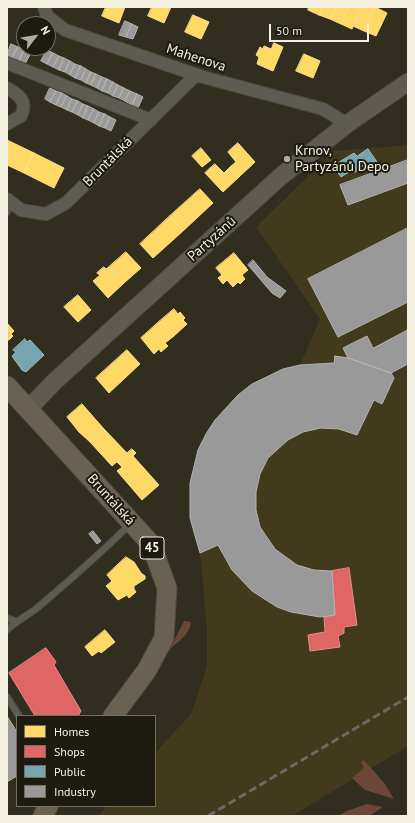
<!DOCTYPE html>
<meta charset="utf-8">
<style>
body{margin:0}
#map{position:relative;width:415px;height:823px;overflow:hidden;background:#312e20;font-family:"PT Sans",sans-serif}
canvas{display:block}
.frame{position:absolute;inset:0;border:8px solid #f4f1e1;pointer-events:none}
.legend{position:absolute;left:16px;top:715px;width:140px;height:92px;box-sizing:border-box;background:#1d1a0f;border:1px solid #737063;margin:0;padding:5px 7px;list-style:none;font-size:12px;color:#f4f1e1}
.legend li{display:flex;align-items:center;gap:8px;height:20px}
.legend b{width:20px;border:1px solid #737063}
.north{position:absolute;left:16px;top:16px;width:40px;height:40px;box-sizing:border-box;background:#1d1a0f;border:1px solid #737063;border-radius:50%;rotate:59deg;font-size:11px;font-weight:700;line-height:16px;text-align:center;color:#f4f1e1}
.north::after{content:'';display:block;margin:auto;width:14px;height:18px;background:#b0ad9d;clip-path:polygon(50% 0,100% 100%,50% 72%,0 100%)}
.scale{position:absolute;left:269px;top:24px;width:100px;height:18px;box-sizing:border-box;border:2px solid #f4f1e1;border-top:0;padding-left:5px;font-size:12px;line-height:14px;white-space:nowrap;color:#f4f1e1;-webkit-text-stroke:3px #1d1a0f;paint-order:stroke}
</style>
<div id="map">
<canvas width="415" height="823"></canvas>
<div class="frame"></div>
<ul class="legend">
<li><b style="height:11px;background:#ffd966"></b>Homes</li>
<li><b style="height:11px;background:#e06666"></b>Shops</li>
<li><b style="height:11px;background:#76a5af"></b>Public</li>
<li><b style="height:11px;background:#999"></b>Industry</li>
</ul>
<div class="north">N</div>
<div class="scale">50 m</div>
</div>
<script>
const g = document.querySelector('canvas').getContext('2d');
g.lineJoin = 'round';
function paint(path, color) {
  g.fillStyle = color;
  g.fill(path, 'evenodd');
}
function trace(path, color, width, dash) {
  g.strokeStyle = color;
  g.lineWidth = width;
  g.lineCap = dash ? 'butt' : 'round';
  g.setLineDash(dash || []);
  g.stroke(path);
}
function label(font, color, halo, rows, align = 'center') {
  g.font = font + ' "PT Sans",sans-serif';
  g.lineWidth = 4;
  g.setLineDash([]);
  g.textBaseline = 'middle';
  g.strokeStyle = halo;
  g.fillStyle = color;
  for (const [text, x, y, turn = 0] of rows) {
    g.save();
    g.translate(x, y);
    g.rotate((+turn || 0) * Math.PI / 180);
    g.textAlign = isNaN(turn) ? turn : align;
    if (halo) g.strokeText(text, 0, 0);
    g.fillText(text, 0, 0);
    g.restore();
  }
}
paint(new Path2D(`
 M408 145V746L292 816H98L107 806H155V753L191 714 207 666V628L200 553 194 535 189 500 190 483 198 450 215 420 238 395 267 376 300 365 320 319 256 227 334 151Z`), '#413a1c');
paint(new Path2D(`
 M184 621 191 622C190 634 179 641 170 649Z
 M364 760 385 784 394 799 365 790 352 778 364 768 361 762Z
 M367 804 383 807 369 816H338L347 811Z`), '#6c4636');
const homes = new Path2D(`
 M106 7H125L119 23 102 16Z
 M152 7H171L164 23 148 16Z
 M309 7H323L319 15 308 10Z
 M323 7H336L330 19 319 15Z
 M336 7H349L341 24 330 19Z
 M349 7H362L352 29 341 24Z
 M362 7H375L364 31 353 26Z
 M375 7 387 13 376 36 364 31Z
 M193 15 209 22 201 39 185 32Z
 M274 43 283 47 273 71 257 64 259 57 256 55 260 47 263 49 264 46 271 49Z
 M304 54 320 61 313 78 296 71Z
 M7 140 34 153 24 173 7 165Z
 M238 143 255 162 239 177 230 167 236 162 228 152Z
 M201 148 211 160 202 167 192 156Z
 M34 153 64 168 54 188 24 173Z
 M215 164 224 173 230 167 239 177 223 192 205 173Z
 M200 189 213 203 183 231 170 216Z
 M170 216 183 231 153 258 140 244Z
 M126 252 141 268 124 283 109 267Z
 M234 253 248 270 242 275 245 279 240 284 238 282 233 287 227 280 223 284 218 278 222 275 216 268Z
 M104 267 106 269 109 267 124 283 108 298 93 281 100 275 97 273Z
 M78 295 91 310 78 322 64 307Z
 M174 309 178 314 180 312 185 318 183 320 187 324 174 336 160 321Z
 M160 321 174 336 165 343 168 346 161 352 159 349 154 354 141 338Z
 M7 323 14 331 11 334 13 336 9 340Z
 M127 350 140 364 109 393 96 378Z
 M82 404 104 429 90 442 79 432 67 417Z
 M104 429 127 453 112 466 90 442Z
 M132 449 136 453 133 456 159 485 142 500 117 471 122 467 117 462Z
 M126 557 134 562 141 573 145 576V579L134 586V589L136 592 129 598 127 595 118 600 106 586 112 581 107 575Z
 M105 630 115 642 101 653 99 651 92 656 85 647Z`);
paint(homes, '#ffd966');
trace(homes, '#fce08b', 1);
const shops = new Path2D(`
 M349 568 357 625 344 627V633L338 636 340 647 310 651 308 635 325 632 324 617 335 615 332 571Z
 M46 648 56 662 54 665 81 711 78 716H35L9 673Z`);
paint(shops, '#e06666');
trace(shops, '#e6908b', 1);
const public = new Path2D(`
 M368 149 377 162 365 170 363 166 354 173 352 170 341 177 333 166 354 153 357 156Z
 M25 339 27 342 30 340 44 355 26 372 22 370 12 356 16 352 13 350Z`);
paint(public, '#76a5af');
trace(public, '#9cbcbe', 1);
const industry = new Path2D(`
 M125 21 132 24 126 37 119 35Z
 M132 24 138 27 133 39 126 37Z
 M11 44 18 47 12 58 7 56Z
 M18 47 24 50 19 61 12 58Z
 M24 50 31 53 25 64 19 61Z
 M47 50 53 53 47 64 41 61Z
 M53 53 59 56 53 67 47 64Z
 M59 56 64 58 59 70 53 67Z
 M64 58 70 61 65 72 59 70Z
 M70 61 75 64 70 75 65 72Z
 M75 64 81 66 75 78 70 75Z
 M81 66 86 69 81 80 75 78Z
 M86 69 91 72 86 83 81 80Z
 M91 72 96 74 91 85 86 83Z
 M96 74 102 77 97 88 91 85Z
 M102 77 107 79 102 91 97 88Z
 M107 79 113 82 108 93 102 91Z
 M113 82 118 85 113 96 108 93Z
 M118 85 124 88 119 98 113 96Z
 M50 88 56 91 50 102 45 99Z
 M124 88 130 91 125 101 119 98Z
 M56 91 62 93 56 105 50 102Z
 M130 91 137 94 132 105 125 101Z
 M62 93 67 96 61 107 56 105Z
 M137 94 143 97 138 108 132 105Z
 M67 96 72 99 67 110 61 107Z
 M72 99 78 101 72 112 67 110Z
 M78 101 83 104 78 115 72 112Z
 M83 104 88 106 83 118 78 115Z
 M88 106 94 109 88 120 83 118Z
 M94 109 99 112 94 123 88 120Z
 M99 112 105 114 99 126 94 123Z
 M105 114 110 117 105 128 99 126Z
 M110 117 116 120 111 131 105 128Z
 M408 160V183L348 205 340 185Z
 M408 228V302L338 337 308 279Z
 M253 260 267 277 286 291 280 298 272 293 248 265Z
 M408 330V364L391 373 348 358 343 348 367 336 373 348Z
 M335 356 348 358 391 373 394 378 382 404 374 400 357 435 339 429 321 428 303 432 288 440 268 458 260 474 256 492V510L260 527 275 549 297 565 314 570 332 571 335 615 320 617 291 612 277 607 252 591 232 570 218 545 200 553 190 518V483L198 450 206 434 215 420 238 395 252 384 283 369 300 365 334 363Z
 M93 531 101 541 97 544 89 534Z
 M7 716 17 732V776L7 782Z`);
paint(industry, '#999');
trace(industry, '#b4b3af', 1);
const lane = new Path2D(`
 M7 212 11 203
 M7 618 15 621
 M7 630C16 621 27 616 37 608 69 581 100 554 130 524
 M7 697 19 716`);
const street = new Path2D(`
 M44 7 47 16 65 30 203 77 323 109 347 124
 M7 63 151 120
 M7 88C19 95 28 101 21 116L7 124
 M7 199 21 210 46 214 66 203 196 75`);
const secondary = new Path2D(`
 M28 409 55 381 280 177 347 124 408 82`);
const primary = new Path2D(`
 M7 386 151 544 167 588 164 638 147 670 113 716
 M43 816 48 806`);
trace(lane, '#4c4a3d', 8);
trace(street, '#4c4a3d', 14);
trace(secondary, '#4c4a3d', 19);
trace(primary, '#4c4a3d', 21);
trace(lane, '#5e5c52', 6);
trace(street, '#5e5c52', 12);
trace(secondary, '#5f5b4e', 17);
trace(primary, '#696251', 19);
trace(new Path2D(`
 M208 816 408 697`), '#6c6a61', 3, [8, 4]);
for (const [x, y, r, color] of [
 [287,159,4,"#b0ad9d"]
]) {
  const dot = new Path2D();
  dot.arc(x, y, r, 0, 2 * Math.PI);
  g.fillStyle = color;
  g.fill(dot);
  trace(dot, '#1d1a0f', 1.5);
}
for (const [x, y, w] of [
 [152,548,24]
]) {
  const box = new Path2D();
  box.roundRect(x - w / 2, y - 11, w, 22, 3);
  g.fillStyle = '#1d1a0f';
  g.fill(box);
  trace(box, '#f4f1e1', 1);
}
label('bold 13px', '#f4f1e1', null, [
 ["45",152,548]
]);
label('14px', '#f4f1e1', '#1d1a0f', [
 ["Mahenova",196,58,18],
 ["Bruntálská",108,162,-45],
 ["Partyzánů",212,239,-42],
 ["Bruntálská",111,500,48]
]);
label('14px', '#f4f1e1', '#1d1a0f', [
 ["Krnov,",295,151],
 ["Partyzánů Depo",295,167]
], 'left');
</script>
